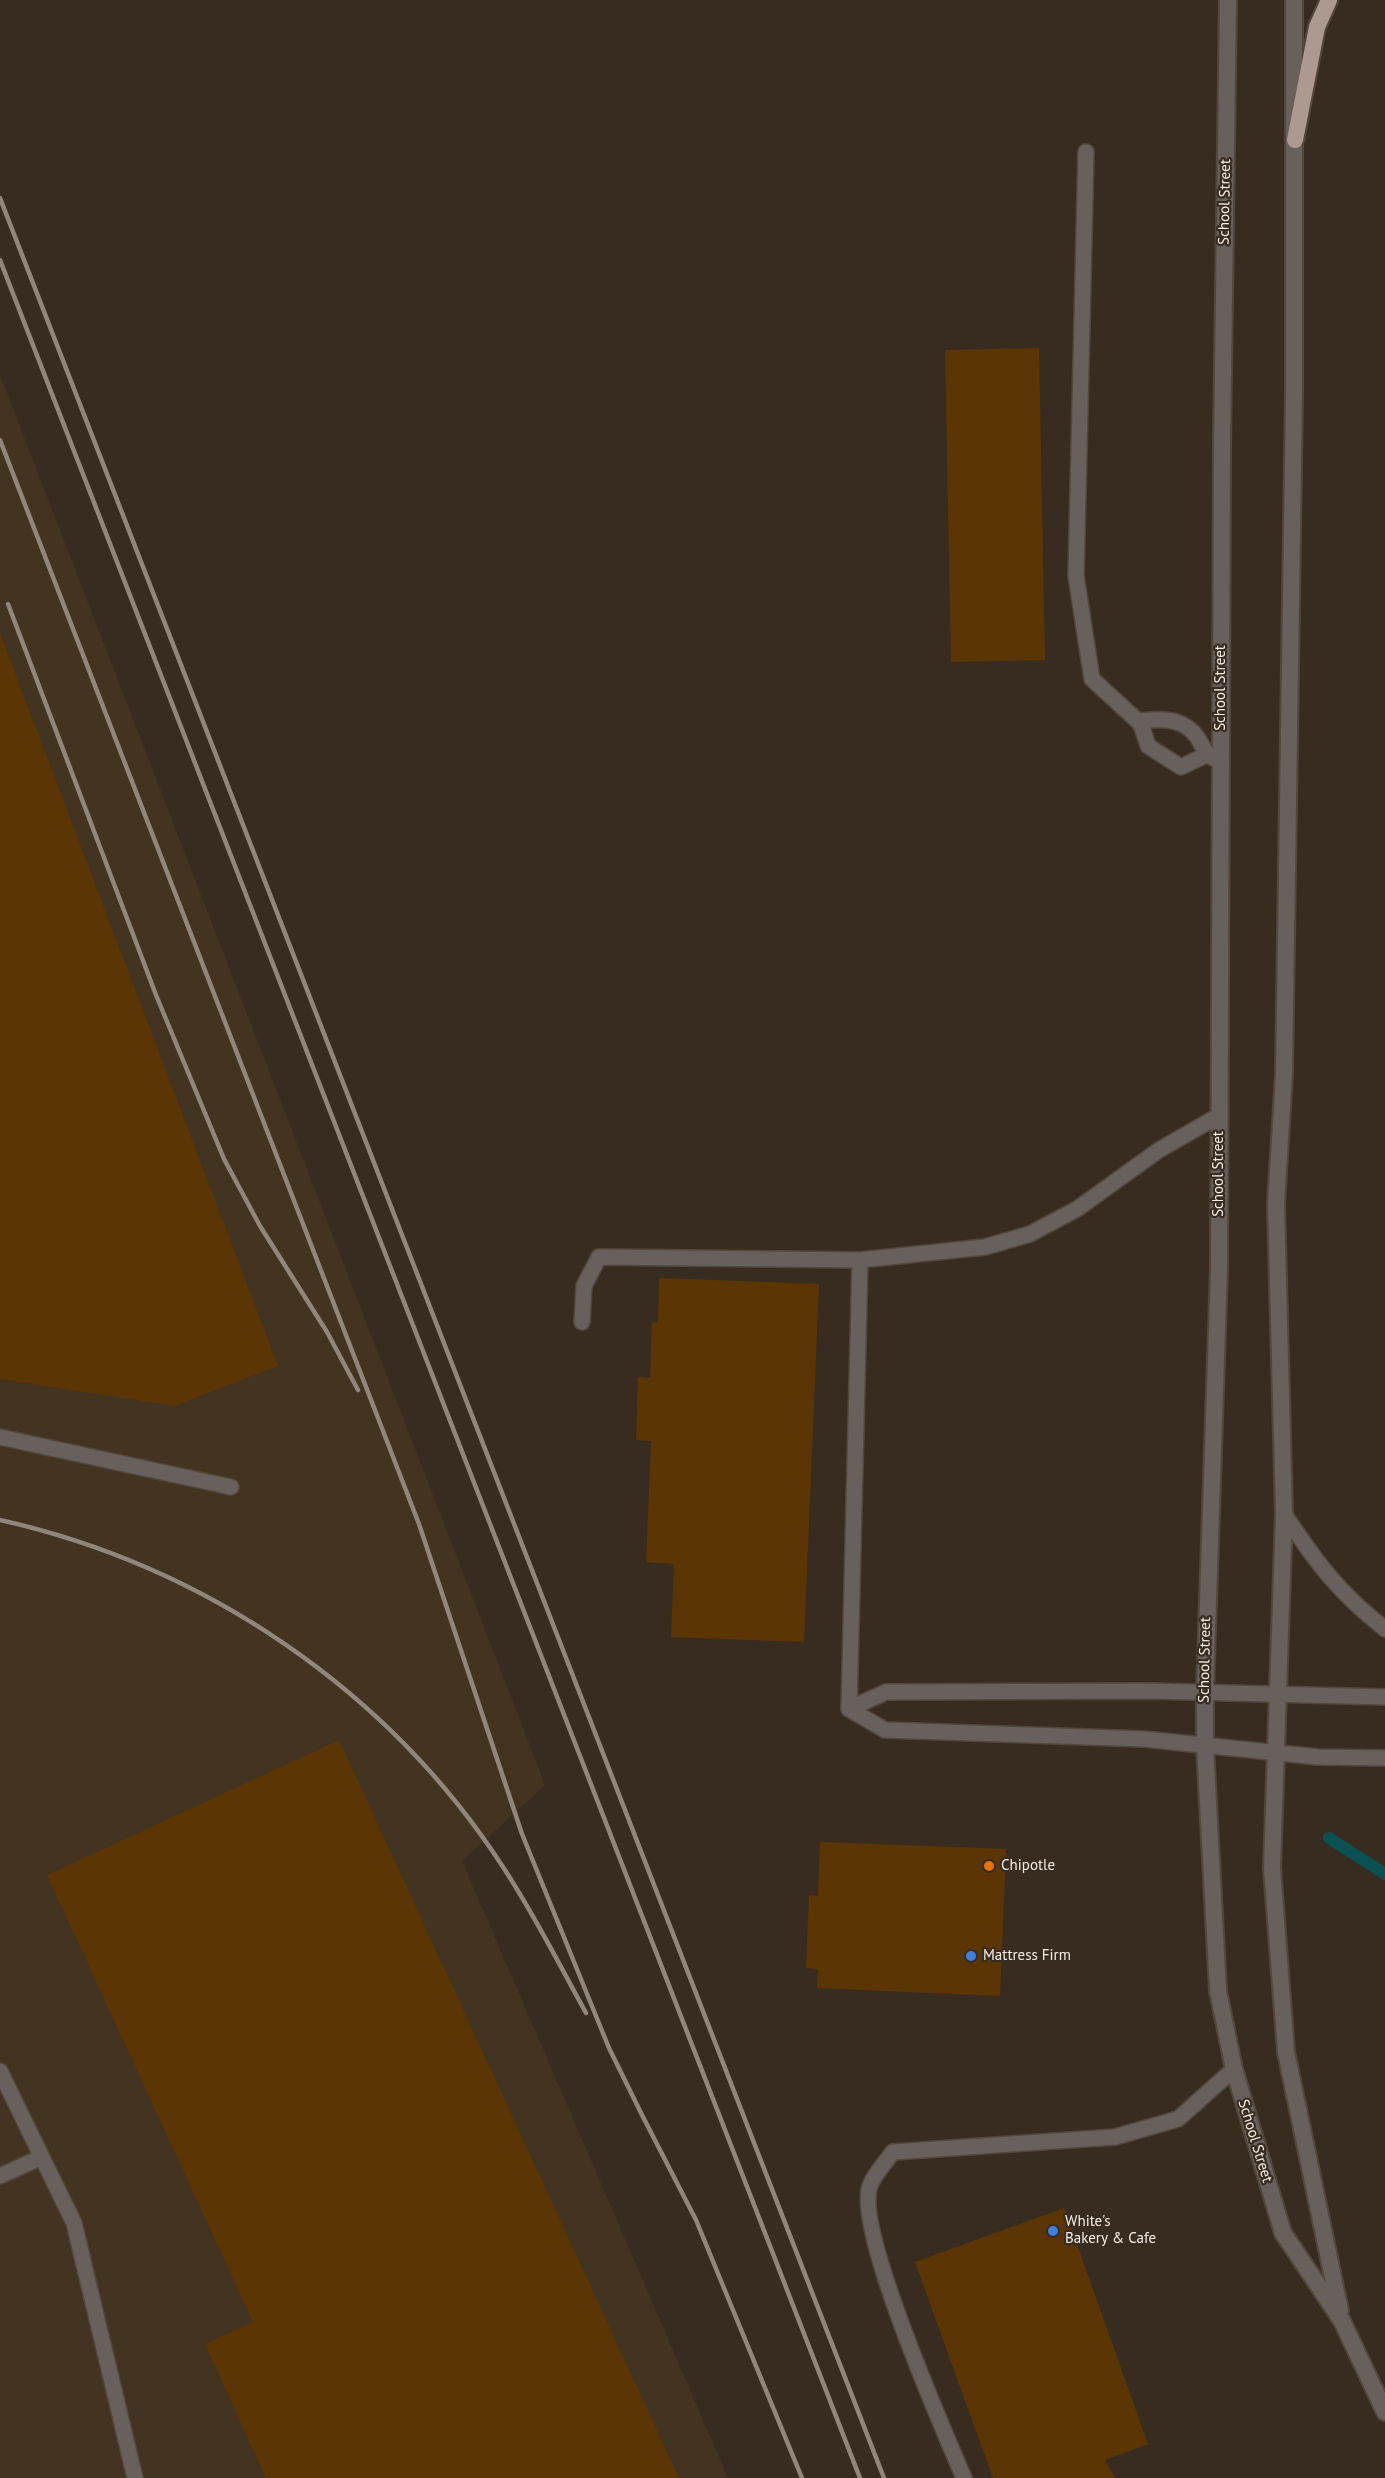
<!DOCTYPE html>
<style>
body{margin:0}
canvas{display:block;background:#382c20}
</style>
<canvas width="1385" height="2478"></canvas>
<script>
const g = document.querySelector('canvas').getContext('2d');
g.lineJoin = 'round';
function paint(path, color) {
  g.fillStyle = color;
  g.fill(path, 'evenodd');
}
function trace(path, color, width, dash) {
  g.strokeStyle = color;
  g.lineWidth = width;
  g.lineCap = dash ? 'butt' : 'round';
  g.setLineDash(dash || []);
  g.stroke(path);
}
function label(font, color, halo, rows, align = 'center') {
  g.font = font + ' "PT Sans",sans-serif';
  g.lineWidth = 4.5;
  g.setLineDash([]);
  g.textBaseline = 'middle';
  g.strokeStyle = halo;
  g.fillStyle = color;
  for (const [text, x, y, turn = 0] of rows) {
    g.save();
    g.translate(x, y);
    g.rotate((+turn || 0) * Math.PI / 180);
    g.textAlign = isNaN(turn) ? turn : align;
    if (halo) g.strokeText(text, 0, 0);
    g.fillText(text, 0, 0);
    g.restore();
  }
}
paint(new Path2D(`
 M0 375 545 1785 462 1861 728 2478H0Z`), '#433321');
trace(new Path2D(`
 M1329 1838 1385 1874`), '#0b5152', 12);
paint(new Path2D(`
 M1039 348 1045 660 951 662 945 350Z
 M0 633 278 1366 174 1406 0 1379Z
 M659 1278 819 1284 804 1642 671 1637 674 1564 646 1562 651 1441 636 1440 638 1377 650 1378 652 1322 658 1323Z
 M339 1740 679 2478H266L205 2344 253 2322 47 1875Z
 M820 1842 1006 1849 1000 1996 817 1988 818 1969 806 1968 809 1895 818 1896Z
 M1064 2208 1148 2444 1105 2460 1115 2478H993L915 2262Z`), '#5b3604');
const service = new Path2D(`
 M1086 152 1076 576 1092 679 1141 724
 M1206 755 1181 767 1148 746 1140 721C1158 719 1178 717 1193 732 1206 746 1200 753 1221 762
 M860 1260 985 1247 1030 1234 1077 1209 1159 1150 1220 1115
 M582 1322 584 1286 599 1257 860 1260 849 1709
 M0 1437 231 1487
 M1284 1514C1316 1562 1339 1593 1385 1629
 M849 1709 885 1730 1144 1739 1318 1757 1385 1758
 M849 1709 886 1692 1151 1691 1385 1697
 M0 2071 74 2223 135 2478
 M0 2176 42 2157
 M964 2478C944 2431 854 2227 870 2186 874 2174 886 2162 893 2152L1115 2137 1178 2119 1234 2069`);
const tertiary = new Path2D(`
 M1228 0 1222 443 1219 1268 1205 1692V1746L1218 1991 1234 2069 1283 2233 1342 2321 1385 2412
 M1294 0V395L1284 1074 1276 1204 1284 1514 1272 1868 1286 2052 1340 2311`);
const trunk = new Path2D(`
 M1295 140 1317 27 1329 0`);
trace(service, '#53473c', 18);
trace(tertiary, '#53473c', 20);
trace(trunk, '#53473c', 20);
trace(service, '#68605c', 15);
trace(tertiary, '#68605c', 16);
trace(trunk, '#ac9a90', 16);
trace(new Path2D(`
 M0 198 884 2478
 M0 260 860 2478
 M0 440 419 1524 522 1834 609 2048 644 2119
 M8 604 156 995 224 1159 260 1226 327 1332 358 1390
 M0 1520C205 1566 388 1690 503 1867 534 1914 559 1964 586 2013
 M641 2113 696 2220 802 2478`), '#90867c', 4.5);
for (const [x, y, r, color] of [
 [989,1866,6,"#e8710a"],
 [971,1956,6,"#3f7fe0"],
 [1053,2231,6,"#3f7fe0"]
]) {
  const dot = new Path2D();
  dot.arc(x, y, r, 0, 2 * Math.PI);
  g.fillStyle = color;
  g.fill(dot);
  trace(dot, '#382c20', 2);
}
label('15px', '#f6eee6', '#382c20', [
 ["School Street",1225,202,-89],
 ["School Street",1221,688,-90],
 ["School Street",1219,1174,-90],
 ["School Street",1205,1660,-89],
 ["School Street",1255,2141,73]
]);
label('15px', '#f6eee6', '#382c20', [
 ["Chipotle",1001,1866],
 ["Mattress Firm",983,1956],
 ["White's",1065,2222],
 ["Bakery & Cafe",1065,2239]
], 'left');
</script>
